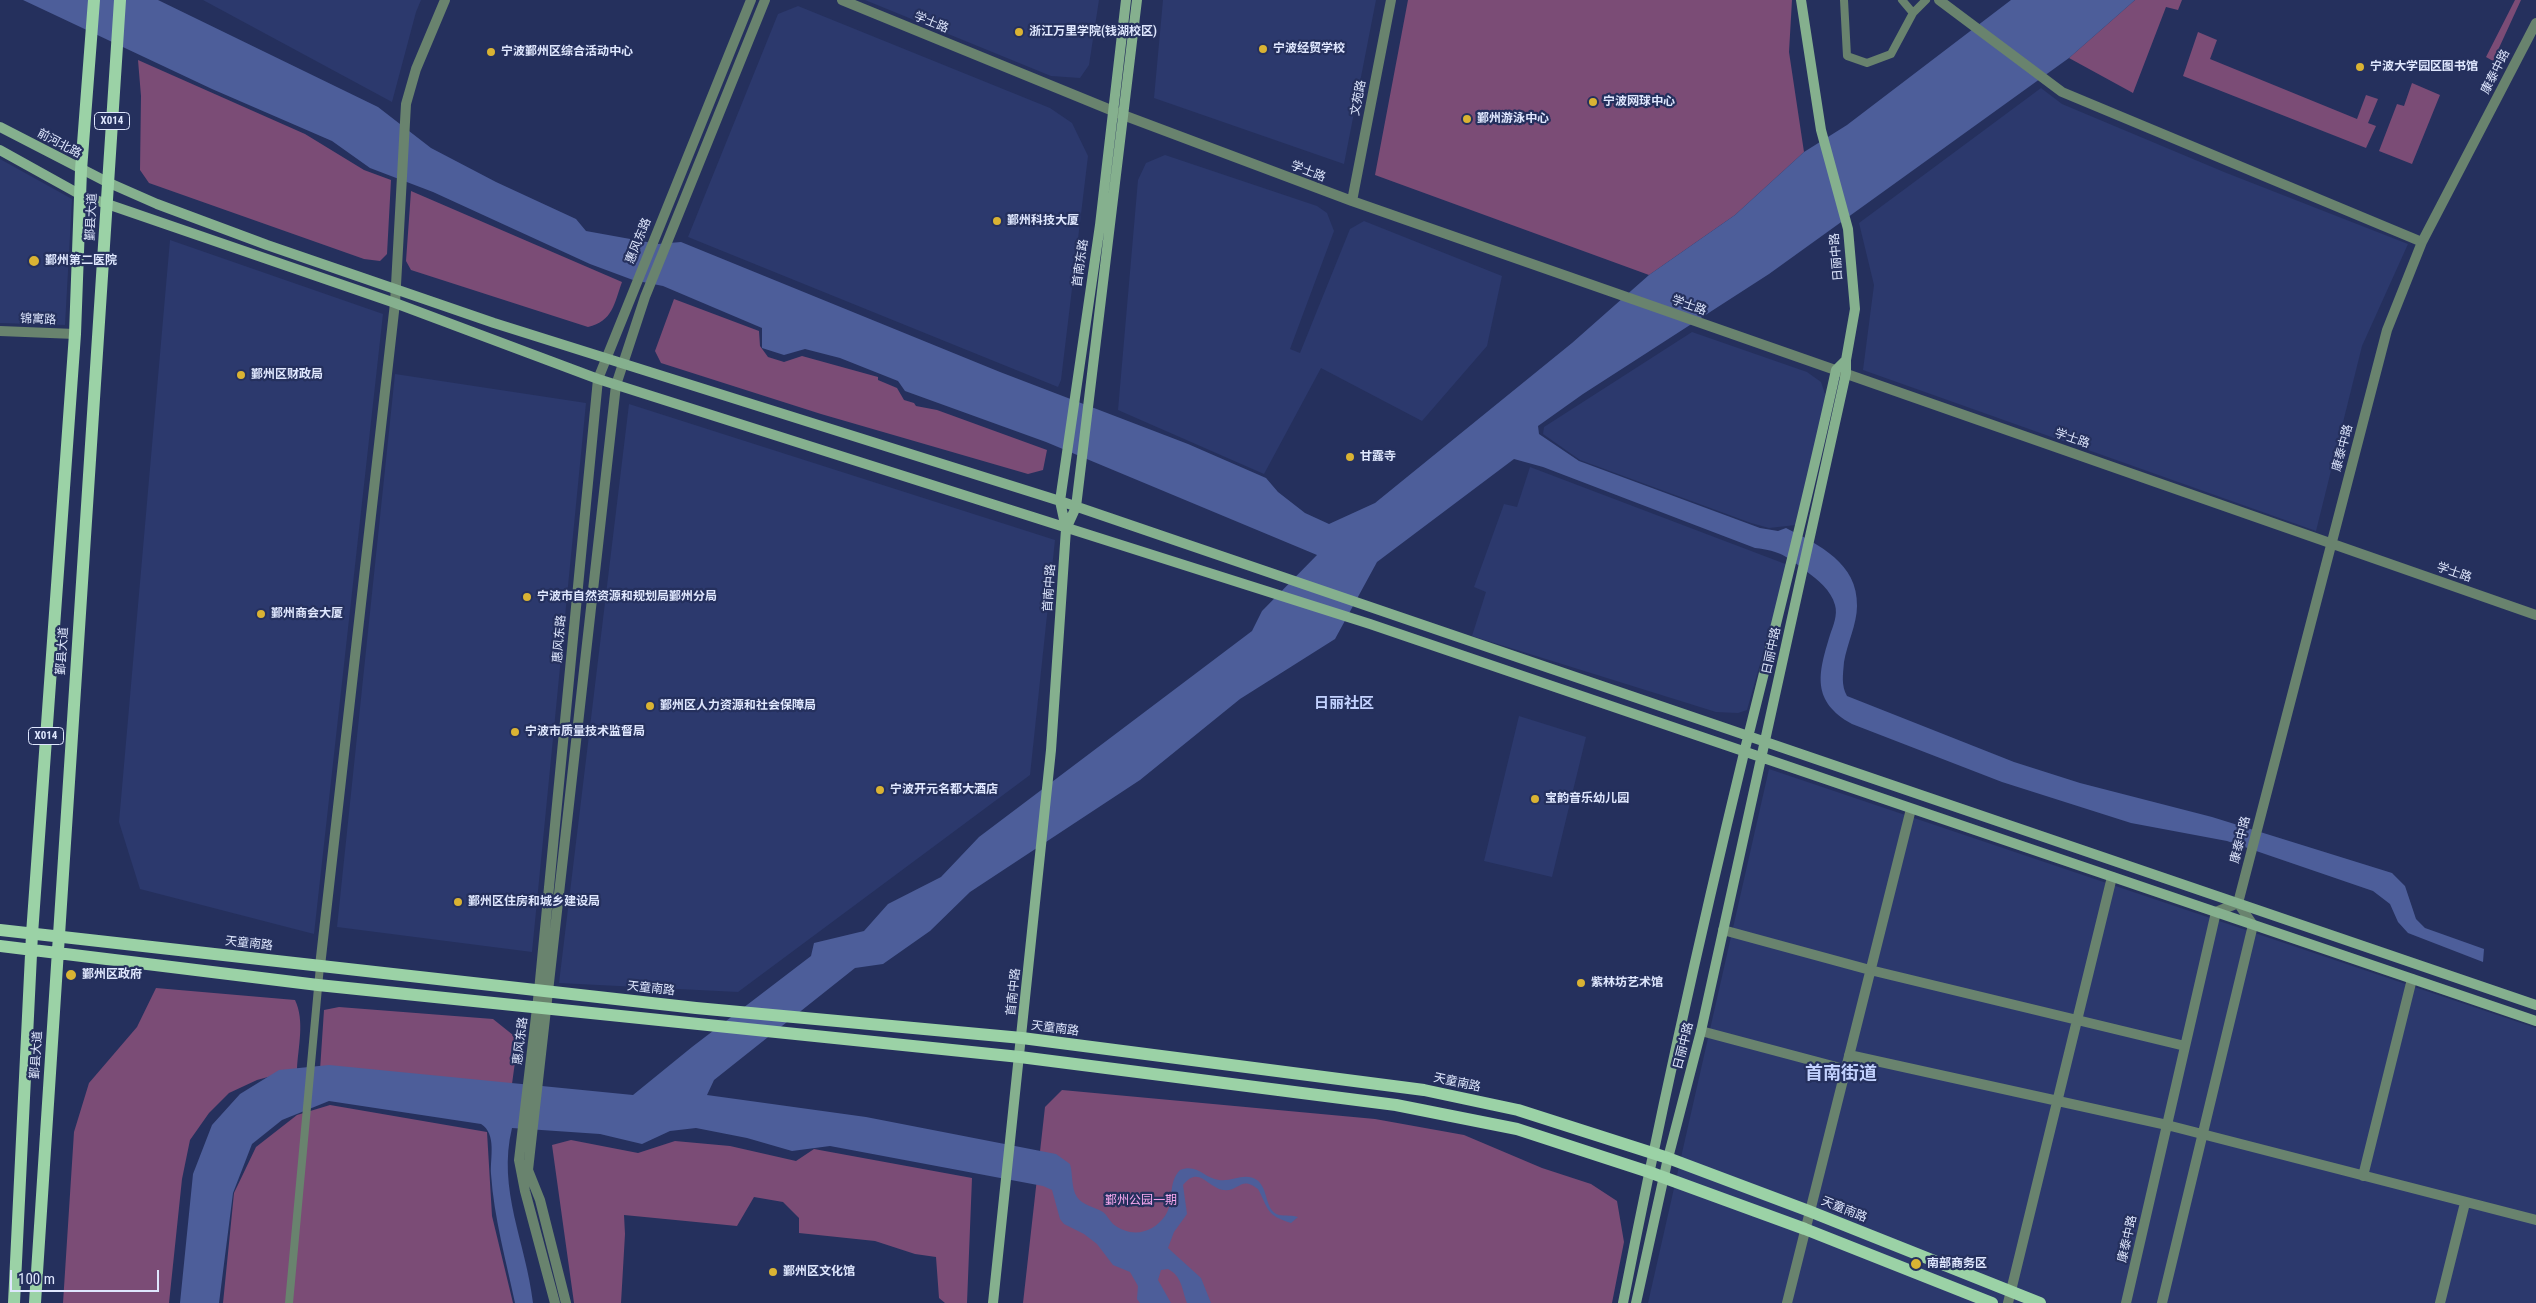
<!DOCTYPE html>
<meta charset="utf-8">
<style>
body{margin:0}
#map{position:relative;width:2536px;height:1303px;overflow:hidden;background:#25305d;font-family:"Roboto Condensed",sans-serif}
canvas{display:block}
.scale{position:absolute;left:10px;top:1270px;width:149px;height:22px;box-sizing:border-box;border:2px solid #dfe7fe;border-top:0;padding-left:6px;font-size:15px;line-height:18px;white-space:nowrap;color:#dfe7fe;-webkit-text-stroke:4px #25305d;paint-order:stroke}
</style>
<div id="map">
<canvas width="2536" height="1303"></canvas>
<div class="scale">100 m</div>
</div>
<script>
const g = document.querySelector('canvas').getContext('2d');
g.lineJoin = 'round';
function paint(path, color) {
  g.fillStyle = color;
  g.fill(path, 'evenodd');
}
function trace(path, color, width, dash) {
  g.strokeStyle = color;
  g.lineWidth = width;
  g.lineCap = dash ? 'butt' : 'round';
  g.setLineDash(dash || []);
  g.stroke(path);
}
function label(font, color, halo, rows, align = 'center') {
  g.font = font + ' "Roboto Condensed","Noto Sans SC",sans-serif';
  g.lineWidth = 4.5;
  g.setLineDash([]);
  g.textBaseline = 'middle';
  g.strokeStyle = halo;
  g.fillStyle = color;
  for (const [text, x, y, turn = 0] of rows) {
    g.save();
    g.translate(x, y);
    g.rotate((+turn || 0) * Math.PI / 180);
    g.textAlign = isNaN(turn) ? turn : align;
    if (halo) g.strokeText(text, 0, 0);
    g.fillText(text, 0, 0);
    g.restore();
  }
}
paint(new Path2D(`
 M203 0H421L416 12 392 102Z
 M865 0H1099L1089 65 1080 78 1051 76Z
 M1163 0H1376L1344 164 1154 98Z
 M798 6 1050 108 1072 123 1088 156 1061 380 1058 387 688 237 778 14Z
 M2041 88 2062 104 2224 172 2408 244 2362 346 2316 531 1863 370 1874 285 1859 223Z
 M1165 155 1317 206 1327 213 1334 231 1290 349 1300 353 1350 229 1364 221 1502 276 1487 346 1422 421 1321 368 1264 474 1118 410 1138 180 1146 163Z
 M0 159 72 199 65 325 0 323Z
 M170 240 383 314 314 934 140 889 119 822Z
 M1692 332 1807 372 1821 382 1826 397 1796 525 1769 528 1751 523 1580 460 1543 434 1544 427Z
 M395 374 586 403 532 952 337 927Z
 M629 404 1055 540 1030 775 738 992 559 983Z
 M1530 467 1788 565 1747 710 1738 713 1716 712 1472 636 1486 592 1474 587 1504 504 1517 507Z
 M1519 716 1586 737 1552 877 1484 861Z
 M1769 769 2536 1028V1303H1648Z`), '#2c396d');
paint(new Path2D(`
 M1408 0H1792L1789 52 1804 152 1735 215 1649 275 1375 175Z
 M2135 0H2182L2178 10 2166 7 2133 93 2069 58Z
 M2515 0H2521L2493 61 2486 57Z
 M2198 32 2217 40 2210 59 2357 119 2366 95 2378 99 2368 123 2376 126 2366 148 2183 76Z
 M138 60 305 134 364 170 391 180 387 254 380 261 364 259 149 183 140 170 141 96Z
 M2412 83 2440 95 2412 164 2379 151 2397 104 2404 106Z
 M411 191 622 282C614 304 613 321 588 327L411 270 406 261Z
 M674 299 759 331 760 346 768 357 784 362 802 356 878 377V380L897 388 904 400 914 403 916 406 937 410 1047 450 1043 470 1028 474 821 414 661 363 655 351Z
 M156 988 295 1000C305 1021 298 1047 297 1069L257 1080 229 1093 209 1113 190 1140 182 1179 169 1303H63L74 1132 89 1083 137 1027Z
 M339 1007 493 1019 513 1035 517 1047 512 1084 320 1070 324 1010Z
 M1062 1090 1375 1119 1464 1135 1542 1168 1591 1184 1617 1201 1624 1242 1612 1303H1023L1045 1107Z
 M330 1105 487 1132 492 1216 513 1303H223L234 1193 256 1147 297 1115Z
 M571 1140 638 1153 675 1141 730 1146 796 1161 814 1149 972 1178 967 1303H945L939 1298 936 1257 915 1254 875 1241 799 1233V1218L783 1202 754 1197 737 1226 624 1215 625 1234 621 1303H574L552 1145Z`), '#7b4c76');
paint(new Path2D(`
 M23 0H158L378 107 431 148 496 182 576 219 586 231 658 244 681 242 1000 372 1188 444 1266 478 1278 492 1305 513 1329 524 1375 503 1572 343 1649 275 1735 215 1804 152 1847 125 2011 0H2135L2069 58 1769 274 1583 394 1538 426 1539 434 1579 461 1760 528 1778 531 1786 528C1819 545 1858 563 1857 606 1857 624 1847 644 1844 662 1843 675 1841 685 1847 696L2014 762 2080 783 2212 817 2392 873 2405 886 2416 919 2425 928 2484 949 2483 962 2408 933 2398 922 2390 904 2373 891 2227 841 2131 823 2002 782 1852 724C1811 701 1818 674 1830 635 1833 626 1838 615 1835 605 1831 590 1818 580 1806 571 1786 556 1781 551 1755 548L1543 467 1514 459 1377 562 1335 639 1240 699 1140 780 970 892 930 931 883 964 855 968 714 1080 707 1095 866 1117 1056 1154 1070 1164C1073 1174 1071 1188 1077 1197 1082 1205 1095 1207 1103 1212 1107 1215 1109 1220 1113 1224 1131 1238 1152 1234 1165 1216 1175 1202 1167 1183 1180 1170 1197 1163 1204 1178 1219 1180 1232 1182 1245 1172 1257 1180 1269 1189 1264 1210 1279 1215 1285 1216 1293 1215 1298 1217L1291 1223C1265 1215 1269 1209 1258 1189 1240 1175 1240 1192 1223 1190 1207 1187 1199 1165 1183 1185L1187 1214 1174 1232 1168 1248 1201 1278 1211 1303H1187C1182 1290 1182 1276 1168 1269L1161 1270 1158 1280 1171 1303H1140L1137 1299 1138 1286 1130 1272 1113 1265 1097 1244 1084 1234 1064 1224 1060 1219 1052 1190 1043 1186 830 1146 792 1151 747 1138 696 1128 670 1131 642 1144 600 1134 512 1128C497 1190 526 1242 533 1303H515C506 1260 494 1218 491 1174 490 1158 497 1134 481 1124L329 1101 282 1120 252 1144 233 1193 219 1303H180L193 1174 212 1125 240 1094 279 1070 329 1065 633 1095 692 1047 811 956 814 943 864 931 888 904 941 877 979 837 1252 631 1262 611 1317 555 1046 442 905 391 898 381 840 358 805 349 784 355 762 348V328L663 286 633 280 590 264 433 192 370 168 332 141 212 89Z`), '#4d5e9a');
trace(new Path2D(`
 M1844 0 1847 56 1867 63 1891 54 1913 13 1926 0
 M1902 0 1913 13
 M289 1303 320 966`), '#69836e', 8);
trace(new Path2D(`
 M842 0 1123 115 1352 201 2536 615
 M1939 0 2062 92 2422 242
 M1352 201 1391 0
 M0 331 75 334
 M1723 930 1870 970 2185 1046
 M320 966 395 303 406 104 416 69 445 0
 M1701 1031 1844 1069
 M1849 1055 2167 1125 2536 1220
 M2363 1176 2412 979
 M555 1303 525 1191 519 1160 539 991 598 379 751 0
 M566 1303 540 1200 528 1170 616 385 645 297 765 0
 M1787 1303 1911 809
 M2008 1303 2112 877
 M2126 1303 2216 912 2238 903
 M2162 1303 2253 925 2238 903 2387 330 2422 242 2536 23
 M2440 1303 2465 1203`), '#69836e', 10);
trace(new Path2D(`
 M0 127 107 182 157 204 267 245 494 323 1060 501 2536 1005
 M0 150 81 195 395 303 598 379 1370 624 2536 1021
 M1066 529 1060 501 1100 225 1126 0
 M993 1303 1051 750 1066 529 1076 507 1137 0
 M1623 1303C1659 1119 1700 935 1744 753 1776 625 1808 498 1836 370L1846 360
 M1636 1303 1668 1158 1701 1031 1846 373V360L1855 309 1848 229 1821 130 1801 0`), '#85b08e', 10);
trace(new Path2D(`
 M0 930 696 1008 1022 1038 1424 1090 1518 1110 1668 1158 1809 1211 2040 1303
 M0 946 318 985 1020 1057 1396 1105 1517 1129 1649 1172 1805 1229 1992 1303
 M14 1303 32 934 75 334 81 170 94 0
 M35 1303 120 0`), '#9bd2a6', 12);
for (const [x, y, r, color] of [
 [1019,32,5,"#dab333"],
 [1263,49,5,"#dab333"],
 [491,52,5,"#dab333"],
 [2360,67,5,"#dab333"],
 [1593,102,5,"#dab333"],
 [1467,119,5,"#dab333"],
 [997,221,5,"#dab333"],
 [34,261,6,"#dab333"],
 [241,375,5,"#dab333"],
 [1350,457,5,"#dab333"],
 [527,597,5,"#dab333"],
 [261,614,5,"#dab333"],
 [650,706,5,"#dab333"],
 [515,732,5,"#dab333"],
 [880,790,5,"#dab333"],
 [1535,799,5,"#dab333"],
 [458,902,5,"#dab333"],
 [71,975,6,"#dab333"],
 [1581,983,5,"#dab333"],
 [1916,1264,6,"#dab333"],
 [773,1272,5,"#dab333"]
]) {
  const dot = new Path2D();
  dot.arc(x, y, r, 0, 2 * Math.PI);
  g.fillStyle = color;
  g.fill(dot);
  trace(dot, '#25305d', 2);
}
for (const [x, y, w] of [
 [112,121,35],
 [46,736,35]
]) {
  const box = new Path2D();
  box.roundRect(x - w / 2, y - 8.5, w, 17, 4);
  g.fillStyle = '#25305d';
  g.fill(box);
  trace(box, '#dfe7fe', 1);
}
label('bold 11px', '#dfe7fe', null, [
 ["X014",112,121],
 ["X014",46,736]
]);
label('12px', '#dfe7fe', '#25305d', [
 ["学士路",931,23,22],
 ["康泰中路",2496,72,-63],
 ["文苑路",1359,98,-79],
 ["前河北路",59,144,28],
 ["学士路",1308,172,21],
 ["鄞县大道",92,217,-87],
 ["惠风东路",639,241,-68],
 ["日丽中路",1837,257,-95],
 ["首南东路",1081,263,-82],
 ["学士路",1689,306,20],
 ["锦寓路",38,320,2],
 ["学士路",2072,439,19],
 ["康泰中路",2343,448,-75],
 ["学士路",2454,573,19],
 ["首南中路",1050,588,-86],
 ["惠风东路",560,639,-85],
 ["鄞县大道",63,651,-86],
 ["日丽中路",1772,651,-78],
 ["康泰中路",2241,840,-76],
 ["天童南路",249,944,6],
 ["天童南路",651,989,6],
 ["首南中路",1014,992,-84],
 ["天童南路",1055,1029,7],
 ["惠风东路",521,1041,-83],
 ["日丽中路",1684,1046,-76],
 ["鄞县大道",37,1055,-86],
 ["天童南路",1457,1083,12],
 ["天童南路",1844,1210,22],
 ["康泰中路",2128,1239,-77]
]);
label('bold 12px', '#dfe7fe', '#25305d', [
 ["浙江万里学院(钱湖校区)",1029,32],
 ["宁波经贸学校",1273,49],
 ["宁波鄞州区综合活动中心",501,52],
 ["宁波大学园区图书馆",2370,67],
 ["宁波网球中心",1603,102],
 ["鄞州游泳中心",1477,119],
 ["鄞州科技大厦",1007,221],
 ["鄞州第二医院",45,261],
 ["鄞州区财政局",251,375],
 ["甘露寺",1360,457],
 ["宁波市自然资源和规划局鄞州分局",537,597],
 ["鄞州商会大厦",271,614],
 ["鄞州区人力资源和社会保障局",660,706],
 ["宁波市质量技术监督局",525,732],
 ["宁波开元名都大酒店",890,790],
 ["宝韵音乐幼儿园",1545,799],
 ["鄞州区住房和城乡建设局",468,902],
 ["鄞州区政府",82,975],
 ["紫林坊艺术馆",1591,983],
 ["南部商务区",1927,1264],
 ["鄞州区文化馆",783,1272]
], 'left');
label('12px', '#f8a9f0', '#25305d', [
 ["鄞州公园一期",1141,1201]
]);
label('bold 15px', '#c2d1fe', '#25305d', [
 ["日丽社区",1344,704]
]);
label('bold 18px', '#c2d1fe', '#25305d', [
 ["首南街道",1841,1074]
]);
</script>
